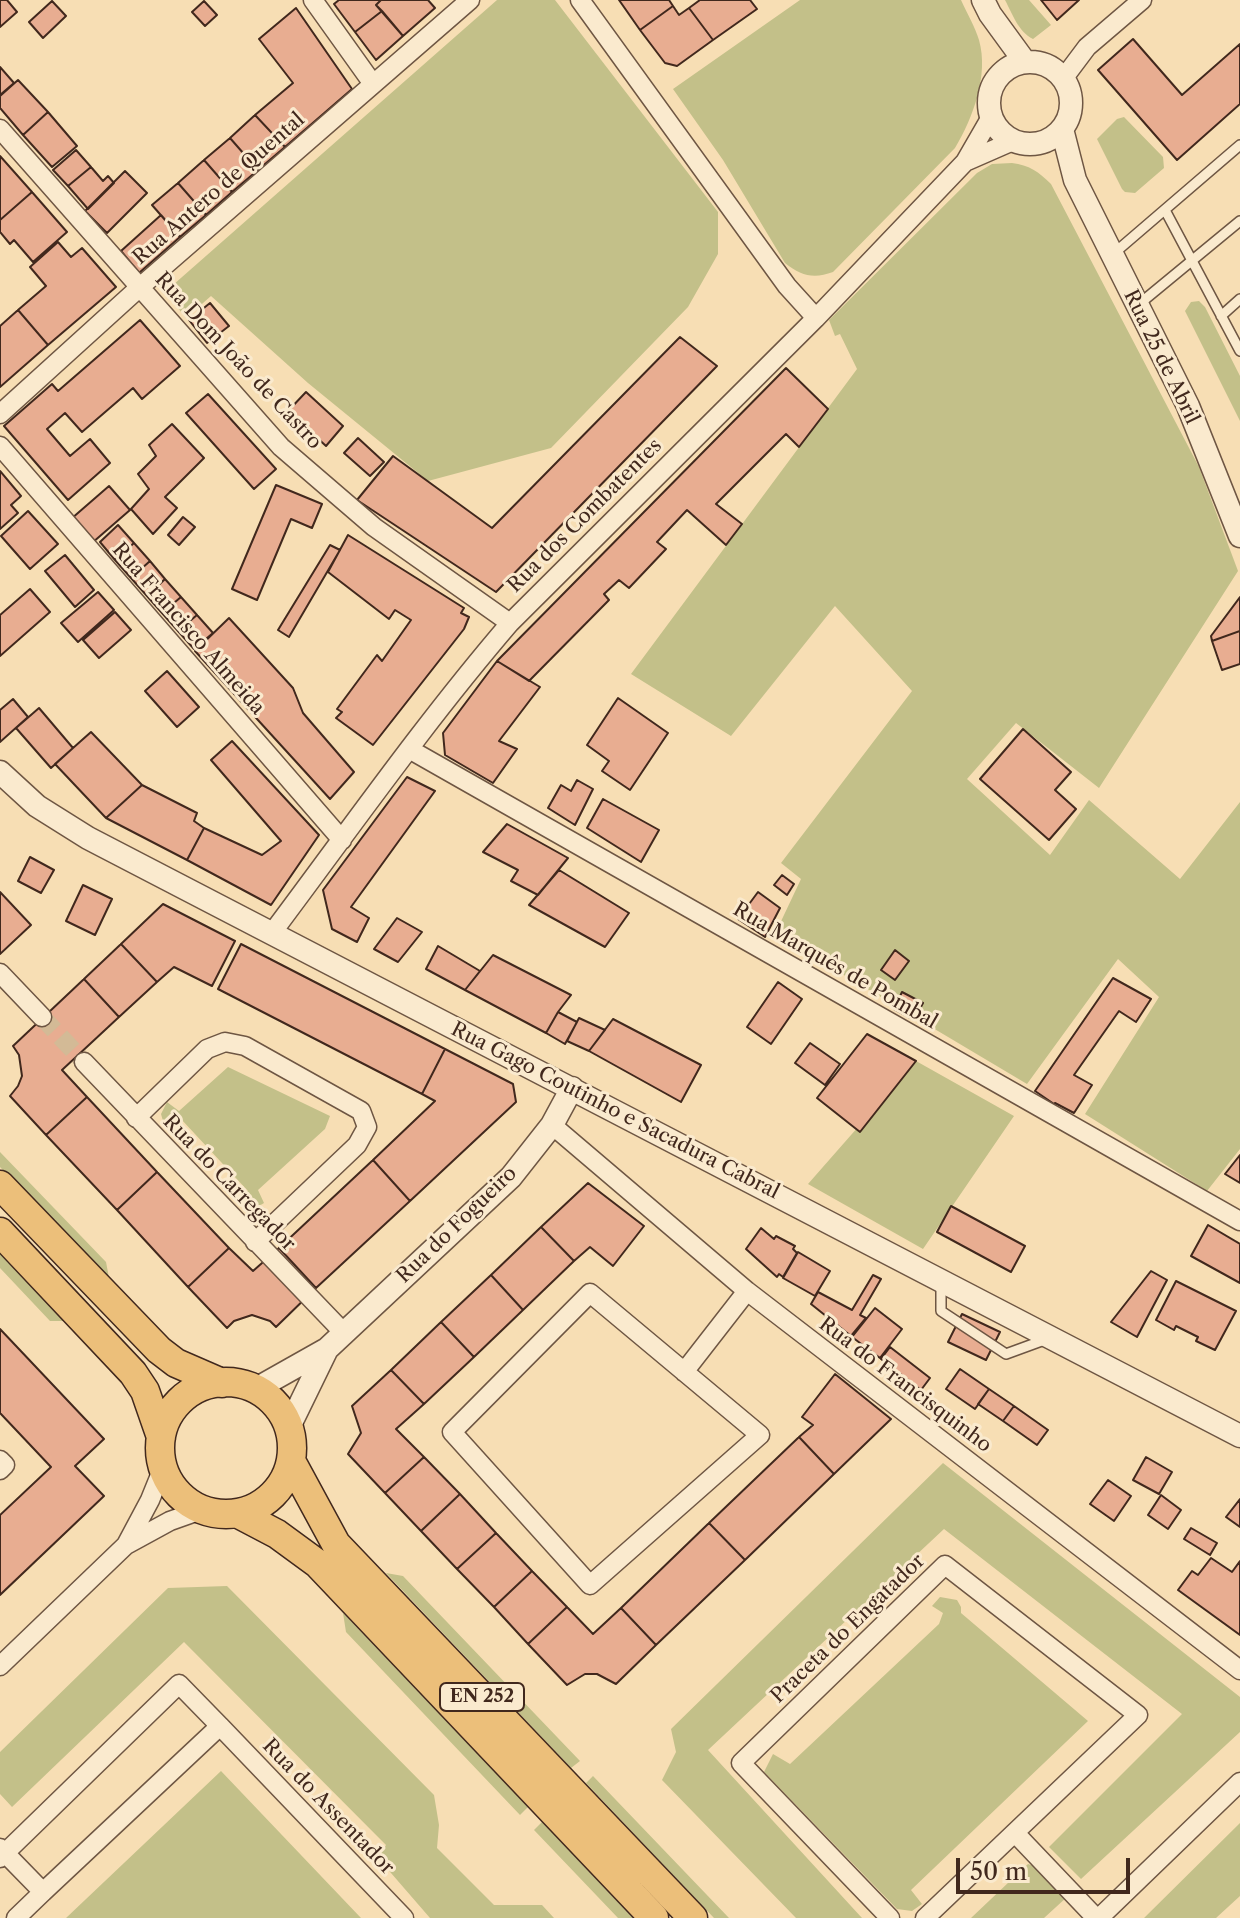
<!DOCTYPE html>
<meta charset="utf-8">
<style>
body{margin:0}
#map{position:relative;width:1240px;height:1918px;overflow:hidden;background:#f7deb4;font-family:"Libre Caslon Text",serif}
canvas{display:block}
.scale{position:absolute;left:956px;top:1858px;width:174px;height:36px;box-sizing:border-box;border:4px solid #41281d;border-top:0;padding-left:10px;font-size:24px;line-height:28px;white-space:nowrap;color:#41281d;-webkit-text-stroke:6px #faeace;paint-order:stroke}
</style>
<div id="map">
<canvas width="1240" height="1918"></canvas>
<div class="scale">50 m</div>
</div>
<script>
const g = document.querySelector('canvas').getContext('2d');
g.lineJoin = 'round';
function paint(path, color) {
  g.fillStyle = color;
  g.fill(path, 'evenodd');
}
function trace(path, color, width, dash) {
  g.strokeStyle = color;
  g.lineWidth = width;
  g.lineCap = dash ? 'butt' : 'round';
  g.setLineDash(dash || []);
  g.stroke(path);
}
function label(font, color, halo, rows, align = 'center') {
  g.font = font + ' "Libre Caslon Text",serif';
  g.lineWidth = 6;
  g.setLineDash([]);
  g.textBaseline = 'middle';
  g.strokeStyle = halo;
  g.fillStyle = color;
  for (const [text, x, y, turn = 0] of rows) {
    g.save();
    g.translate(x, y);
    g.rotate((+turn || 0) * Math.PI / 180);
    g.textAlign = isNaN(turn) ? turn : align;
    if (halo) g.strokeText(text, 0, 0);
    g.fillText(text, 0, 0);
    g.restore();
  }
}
paint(new Path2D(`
 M497 0H555L718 212V254L688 307 551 448 428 481 308 383 211 296 186 318 165 292Z
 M800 0H961C967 13 975 27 979 40 989 75 973 118 955 148L833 272C814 279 801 276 785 263L723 160 673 89Z
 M1005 0H1029L1051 25 1033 39C1018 31 1013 15 1005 0Z
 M1124 117 1163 157 1164 168 1135 193 1125 192 1122 189 1097 139 1117 119Z
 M1012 163C1029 165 1039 172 1051 184L1199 467 1238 571 1099 788 1016 723 967 779 1050 855 1089 800 1180 879 1240 802V1149L1207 1191 1085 1114 1159 997 1118 959 1027 1084 775 934 801 879 781 863 912 691 835 606 731 736 631 674 857 369 840 334 835 336 829 320 977 173 992 164Z
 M1199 301 1205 307 1240 376V421L1185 311 1191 302Z
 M916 1061 1014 1116 923 1249 808 1184Z
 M228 1067 330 1116 325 1129 258 1190 264 1203C255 1209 246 1205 237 1200L248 1191 181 1119 165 1128 161 1114 167 1102 179 1111Z
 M0 1152 106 1262 110 1283 0 1167Z
 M0 1252 66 1321H50L0 1268Z
 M943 1463 1240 1697V1732L1081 1879 1049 1847 1182 1714 944 1529 708 1750 862 1918H796L662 1780 676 1752 671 1729Z
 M386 1573 403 1576 580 1761 571 1768Z
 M227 1586 434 1795 439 1825 437 1848 494 1905H542L554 1918H430L378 1858 386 1845 184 1642 12 1807 0 1794V1752L168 1588Z
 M940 1597 957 1600 961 1607V1613L1088 1721 911 1890 922 1904 912 1911 897 1909 764 1772 773 1754 790 1764 939 1624 943 1613 932 1606Z
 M343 1613 528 1807 520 1815 346 1632Z
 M221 1771 361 1918H66Z
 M593 1776 729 1918H714L586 1783Z
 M542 1822 633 1918H618L534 1830Z
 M1240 1823V1896L1216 1918H1144Z
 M1028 1864 1040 1868 1067 1897 1044 1918H971Z`), '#c3c089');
const building = new Path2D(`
 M0 0H7L17 12 0 27Z
 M339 0H381L376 5 382 11 355 32 334 4Z
 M381 0H428L435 8 403 36 376 5Z
 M619 0H669L673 6 640 30Z
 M700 0H750L757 9 713 40 689 8Z
 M1041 0H1079L1057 20Z
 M52 1 66 16 43 38 29 22Z
 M204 1 217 15 205 26 192 12Z
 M673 6 679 15 689 8 713 40 677 66 665 63 640 30Z
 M296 8 352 89 285 147 255 115 293 83 259 39Z
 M382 11 403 36 376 60 355 32Z
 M1133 39 1182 95 1240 44V104L1177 160 1098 70Z
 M0 67 14 83 0 95Z
 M18 80 48 112 23 135 0 108V96Z
 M48 112 77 146 52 167 23 135Z
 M255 115 285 147 258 170 230 138Z
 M230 138 258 170 232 192 204 160Z
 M76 150 91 167 68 186 53 170Z
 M0 156 32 192 0 220Z
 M204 160 232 192 206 215 178 183Z
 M91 167 103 181 108 176 114 183 88 209 68 186Z
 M125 171 147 193 107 233 85 211Z
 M178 183 206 215 180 237 152 205Z
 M32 192 67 232 33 262 14 240 10 244 0 232V220Z
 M161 215 180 237 139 273 121 251Z
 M58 242 71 257 82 248 116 287 48 345 18 310 46 286 30 267Z
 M210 303 229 326 207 343 189 320Z
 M18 310 48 345 0 387V326Z
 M140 320 180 366 142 399 133 388 82 432 65 413 47 429 70 456 90 439 110 463 68 500 4 426 52 384 58 391Z
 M680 337 717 366 496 592 357 500 393 456 492 528Z
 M786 368 828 409 799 447 786 434 716 504 742 524 726 545 687 510 657 542 666 549 629 588 619 580 604 594 609 600 529 681 497 661Z
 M306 392 343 426 326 446 288 411Z
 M208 394 276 469 254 489 186 413Z
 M172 424 204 458 165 497 177 508 153 534 131 509 149 489 138 474 156 456 149 445Z
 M358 438 384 462 370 476 344 453Z
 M0 471 21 496 11 505 18 513 0 529Z
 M276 485 322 504 312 528 291 519 257 600 232 589Z
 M109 486 130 510 92 543 71 519Z
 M28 511 58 544 30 569 1 536Z
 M183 517 195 527 179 545 168 535Z
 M118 525 134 543 115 560 100 542Z
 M348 535 464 608 461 613 469 617 464 629 373 745 336 718 342 712 337 709 377 655 382 661 411 620 395 610 389 619 328 572Z
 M134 543 150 561 131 578 115 560Z
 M330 545 340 550 289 637 278 630Z
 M65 555 94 590 75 607 45 571Z
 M150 561 165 579 147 596 131 578Z
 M165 579 181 597 162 613 147 596Z
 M30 589 50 612 0 656V615Z
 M98 592 114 610 78 642 61 623Z
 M181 597 197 615 178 631 162 613Z
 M1240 597V631L1212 641 1211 636Z
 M115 612 131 630 99 658 83 640Z
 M197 615 213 633 194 649 178 631Z
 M229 618 293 688 303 713 354 772 330 799 195 651Z
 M1240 631V664L1222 670 1212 641Z
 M497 661 540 687 499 741 517 749 493 783 445 755 443 733Z
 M167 671 199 707 177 727 145 691Z
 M618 698 668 733 630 790 602 771 609 761 587 745Z
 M13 699 28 717 0 742V710Z
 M39 708 73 748 51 768 16 728Z
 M1023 729 1071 772 1055 790 1076 809 1049 840 980 779Z
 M91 732 142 785 106 818 55 764Z
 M232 741 319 835 271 905 187 860 204 828 262 855 281 841 211 760Z
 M407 777 435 791 351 907 369 918 357 942 332 929 323 890Z
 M577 780 593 789 575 825 548 808 561 785 571 791Z
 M142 785 197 813 194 821 204 828 187 860 106 818Z
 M603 799 659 830 641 862 587 828Z
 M507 824 568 858 538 895 511 881 518 870 483 852Z
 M30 857 54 870 41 893 18 881Z
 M559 870 629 913 605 947 529 905Z
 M782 875 794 884 787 895 774 885Z
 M83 885 112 899 95 935 66 921Z
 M0 892 31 925 0 954Z
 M758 892 780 908 765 937 738 919Z
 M163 904 235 941 212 986 174 967 157 982 121 944Z
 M397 918 422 932 398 962 374 949Z
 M121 944 157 982 119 1017 84 979Z
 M241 944 445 1049 422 1094 218 989Z
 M438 946 480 971 465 990 426 969Z
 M895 950 909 961 895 980 881 970Z
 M493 955 571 995 558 1012 546 1033 465 990Z
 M1113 978 1151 999 1136 1022 1119 1011 1074 1075 1092 1085 1074 1113 1055 1103 1054 1104 1035 1091Z
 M84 979 119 1017 62 1070 87 1097 46 1135 10 1096 18 1086 22 1076 19 1055 13 1046Z
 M778 982 802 999 771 1044 747 1027Z
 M902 992 923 1003 914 1020 894 1009Z
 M558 1012 577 1022 565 1044 546 1033Z
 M579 1018 605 1030 589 1051 567 1041Z
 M613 1019 701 1065 681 1102 589 1051Z
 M867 1034 916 1061 860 1132 817 1098Z
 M810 1043 840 1064 825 1085 795 1063Z
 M445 1049 513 1084 516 1102 410 1201 373 1160 435 1101 422 1094Z
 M87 1097 157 1172 117 1210 46 1135Z
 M1240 1155V1183L1225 1174Z
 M373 1160 410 1201 316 1288 279 1248Z
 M157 1172 229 1248 188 1287 117 1210Z
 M588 1183 644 1226 613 1266 590 1247 574 1261 541 1227Z
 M951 1206 1025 1246 1011 1272 937 1232Z
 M1208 1225 1240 1244V1283L1191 1256Z
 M541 1227 574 1261 523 1310 491 1275Z
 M761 1228 774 1239 776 1236 795 1246 793 1249 797 1253 783 1277 779 1274 777 1277 746 1249Z
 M229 1248 253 1271 279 1248 316 1288 276 1327 270 1321 252 1315 234 1321 227 1328 188 1287Z
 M798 1252 830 1271 815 1296 783 1278Z
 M1151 1271 1167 1280 1137 1337 1111 1322Z
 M491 1275 523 1310 474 1357 441 1322Z
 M873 1275 881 1279 860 1315 866 1318 851 1336 811 1304 818 1292 852 1310Z
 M1176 1281 1236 1311 1215 1350 1196 1341 1198 1337 1176 1326 1174 1330 1156 1320Z
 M875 1308 902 1329 880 1358 852 1337Z
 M962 1314 1000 1332 986 1360 948 1342Z
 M441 1322 474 1357 424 1404 391 1370Z
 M0 1329 104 1439 75 1466 104 1496 0 1595V1515L51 1467 0 1413Z
 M890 1347 930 1378 921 1390 881 1359Z
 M960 1369 989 1389 975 1409 946 1389Z
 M391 1370 424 1404 396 1429 424 1457 385 1493 348 1454 361 1433 352 1406Z
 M835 1374 891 1419 834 1474 799 1437 813 1425 802 1417Z
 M989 1389 1014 1406 1003 1421 978 1404Z
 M1014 1406 1048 1430 1037 1445 1003 1421Z
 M799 1437 834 1474 745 1560 709 1523Z
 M424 1457 460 1494 421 1531 385 1493Z
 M1146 1457 1172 1472 1159 1494 1133 1480Z
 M1108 1480 1131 1496 1114 1521 1090 1504Z
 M460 1494 496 1533 457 1569 421 1531Z
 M1161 1495 1181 1510 1168 1529 1148 1515Z
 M1240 1499V1527L1226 1517Z
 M709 1523 745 1560 656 1645 621 1608Z
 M1191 1528 1217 1543 1210 1555 1184 1539Z
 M496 1533 532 1571 494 1607 457 1569Z
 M1211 1558 1232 1572 1240 1561V1635L1178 1590 1192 1571 1198 1575Z
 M532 1571 567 1607 528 1644 494 1607Z
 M567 1607 593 1634 621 1608 656 1645 616 1684 597 1674H585L567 1685 528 1644Z`);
paint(building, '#e8ad91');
trace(building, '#41281d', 2);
trace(new Path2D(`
 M42 1017 84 1062`), '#d3ba96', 18, [18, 9]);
const service = new Path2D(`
 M1165 210 1240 351
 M1112 255 1240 145
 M1138 305 1240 221
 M1221 316 1240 299
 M941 1284V1311L1006 1354 1047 1339`);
const minor = new Path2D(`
 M313 0 373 84
 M580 0 787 286 816 318
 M1063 79 1087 47 1142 0
 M0 129 281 447 374 527 510 623
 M965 162 1013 141
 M0 414 140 287 470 0
 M0 446 342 840
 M409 749 1240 1221
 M272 933C350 829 425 722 510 623L816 318 965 162 991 117
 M0 973 42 1017
 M84 1062 344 1333
 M136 1118 207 1049 225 1042 245 1046 361 1111 367 1127 357 1145 255 1242
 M552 1125 747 1291 1240 1670
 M590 1293 760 1435 590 1585 452 1432Z
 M684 1372 747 1291
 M0 1460 5 1465 0 1470
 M126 1545 150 1500 163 1468
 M0 1666 126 1545 170 1521 201 1510
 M220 1726 404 1918
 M1015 1833 1096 1918
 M0 1848 5 1853 43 1892 220 1726 179 1684 5 1853 0 1858
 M16 1918 43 1892
 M890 1918 741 1763 945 1565 1138 1715 925 1918
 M1099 1918 1240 1782`);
const tertiary = new Path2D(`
 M983 0 990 14 1025 62
 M989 103a41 41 0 1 1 82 0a41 41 0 1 1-82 0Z
 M1062 129 1075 180 1188 406 1240 536
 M0 772 37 806 88 838 1240 1436
 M256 1389 327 1349 511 1177 552 1125 572 1088
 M289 1427 327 1349`);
const primary = new Path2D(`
 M0 1185 159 1350 176 1363 222 1383
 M0 1232 133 1373 145 1391 161 1437
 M160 1448a66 66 0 1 1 132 0a66 66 0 1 1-132 0Z
 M291 1461 336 1544 693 1918
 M237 1513 277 1534 318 1564 654 1918`);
trace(service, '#6e5643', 12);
trace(minor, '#6e5643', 21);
trace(tertiary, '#6e5643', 25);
trace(primary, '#41281d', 31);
trace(service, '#faeace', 9);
trace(minor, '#faeace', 18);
trace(tertiary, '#faeace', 22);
trace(primary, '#ecbf7a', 28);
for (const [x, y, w] of [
 [482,1697,84]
]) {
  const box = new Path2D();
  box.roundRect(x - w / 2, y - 14, w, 28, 6);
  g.fillStyle = '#faeace';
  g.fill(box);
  trace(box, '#41281d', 2);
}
label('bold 18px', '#41281d', null, [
 ["EN 252",482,1697]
]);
label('20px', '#41281d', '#faeace', [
 ["Rua Antero de Quental",219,189,-41],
 ["Rua 25 de Abril",1161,357,64],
 ["Rua Dom João de Castro",238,361,47],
 ["Rua dos Combatentes",585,516,-45],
 ["Rua Francisco Almeida",188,629,49],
 ["Rua Marquês de Pombal",835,966,30],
 ["Rua Gago Coutinho e Sacadura Cabral",615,1111,27],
 ["Rua do Carregador",229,1183,46],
 ["Rua do Fogueiro",457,1225,-44],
 ["Rua do Francisquinho",905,1385,37],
 ["Praceta do Engatador",848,1629,-44],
 ["Rua do Assentador",328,1807,46]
]);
</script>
